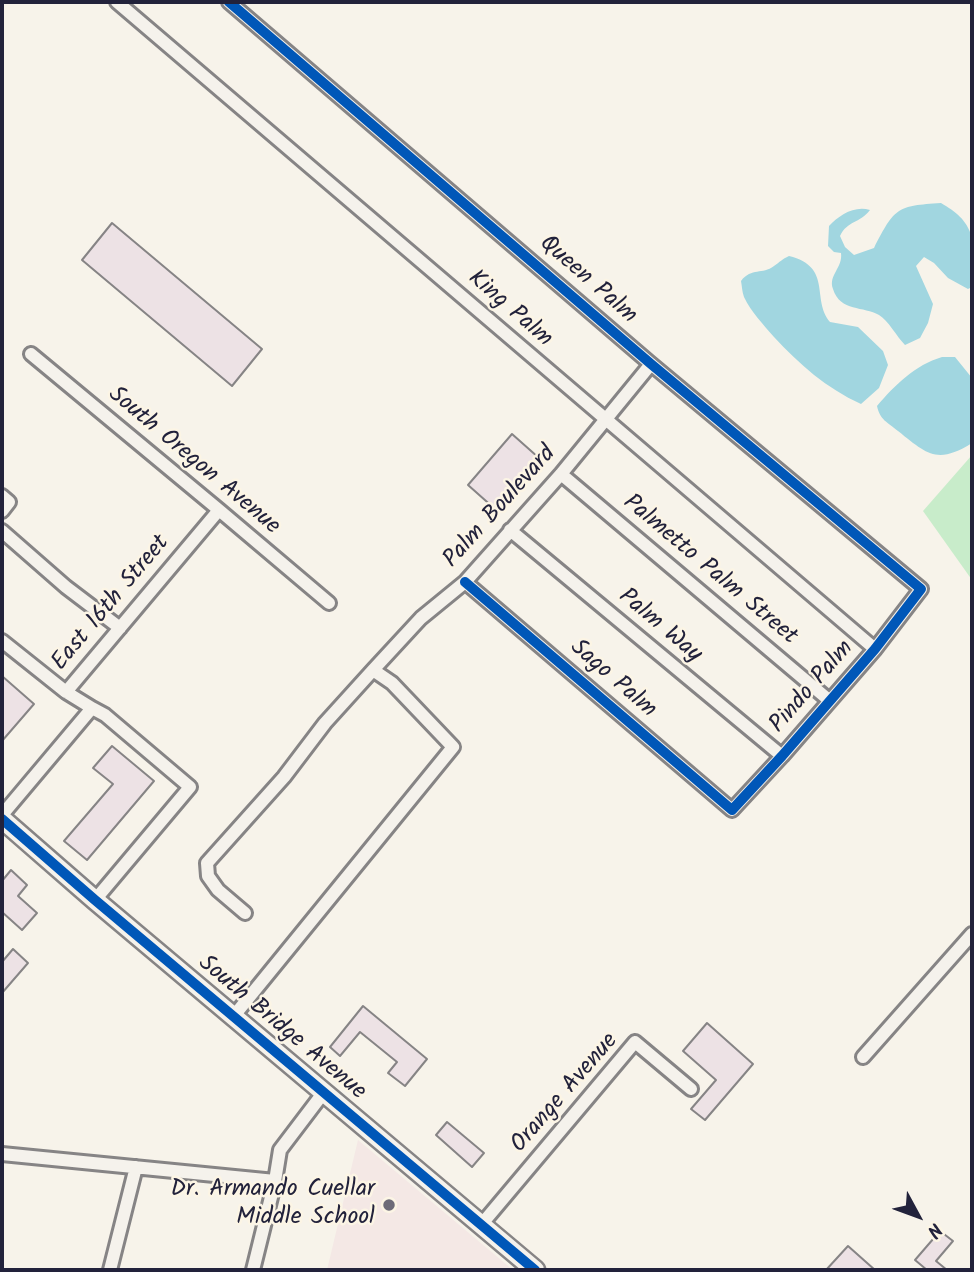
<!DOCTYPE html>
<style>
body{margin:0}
#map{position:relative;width:974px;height:1272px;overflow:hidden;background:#f7f3ea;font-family:Kalam,sans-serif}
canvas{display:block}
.frame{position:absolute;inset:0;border:4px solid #22223b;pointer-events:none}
.north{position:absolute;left:883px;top:1181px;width:70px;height:70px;-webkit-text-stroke:5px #fcf5e5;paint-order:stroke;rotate:131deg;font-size:19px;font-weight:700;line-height:28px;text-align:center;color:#22223b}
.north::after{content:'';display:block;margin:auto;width:24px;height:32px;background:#22223b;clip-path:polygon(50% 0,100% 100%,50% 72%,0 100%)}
</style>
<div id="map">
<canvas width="974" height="1272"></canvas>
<div class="frame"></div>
<div class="north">N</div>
</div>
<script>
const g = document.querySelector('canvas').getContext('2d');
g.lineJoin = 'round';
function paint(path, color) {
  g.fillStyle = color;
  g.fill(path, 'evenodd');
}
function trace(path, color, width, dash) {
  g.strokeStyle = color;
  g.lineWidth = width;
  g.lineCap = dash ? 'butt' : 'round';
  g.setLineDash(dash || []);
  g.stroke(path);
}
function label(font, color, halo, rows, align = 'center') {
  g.font = font + ' Kalam,sans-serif';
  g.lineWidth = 5;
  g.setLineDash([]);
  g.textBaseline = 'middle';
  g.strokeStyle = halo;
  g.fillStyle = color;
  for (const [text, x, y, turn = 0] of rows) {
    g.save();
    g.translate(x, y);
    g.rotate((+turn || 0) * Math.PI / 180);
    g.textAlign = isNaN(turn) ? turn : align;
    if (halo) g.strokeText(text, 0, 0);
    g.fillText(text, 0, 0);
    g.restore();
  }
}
paint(new Path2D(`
 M358 1140 513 1270H327Z`), '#f4e8e5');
paint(new Path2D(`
 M972 455V580L923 511Z`), '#c8ecca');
paint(new Path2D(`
 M941 203C956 212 966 219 972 237V287L968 289 948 278 934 263 924 257 916 266 933 304 928 323 920 338 905 345C897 337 888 320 879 315 864 306 840 312 833 289 828 275 843 268 841 253L834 252 828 246 829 226C839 215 855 205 870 210 859 224 848 220 840 236L845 247 854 255 874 248C895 207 897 206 941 203Z
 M789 256C833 267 811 299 830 322L858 327 883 351 888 365 879 388 861 404C826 388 799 364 774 337 763 324 751 312 744 297 742 292 742 286 741 281 752 267 762 275 774 266 780 262 782 259 789 256Z
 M942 357H955L972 378V443C937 465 927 454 898 431 887 422 880 420 877 406 895 385 915 365 942 357Z`), '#a1d6e0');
const building = new Path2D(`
 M112 223 262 349 232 386 82 260Z
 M512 434 539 458 495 509 468 485Z
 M2 676 34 704 2 741Z
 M112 746 154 781 87 860 64 841 113 784 93 768Z
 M11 870 27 885 18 896 37 913 22 930 2 912V881Z
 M13 949 28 963 2 993V962Z
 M363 1006 427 1059 405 1086 388 1073 397 1062 360 1032 340 1056 330 1047Z
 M707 1023 753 1064 705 1120 691 1109 716 1080 683 1051Z
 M447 1122 484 1153 472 1167 436 1135Z
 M940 1231 953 1241 936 1261 947 1270H927L915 1260Z
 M848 1246 875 1270H826Z`);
paint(building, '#ede2e5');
trace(building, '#868485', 2);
const street = new Path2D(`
 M117 2 875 649
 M229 2 651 364 921 589 875 649 782 756 732 810 465 582
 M31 354 219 510 329 603
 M561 474 830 701
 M2 496 9 502 2 511
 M510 530 782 756
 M2 531 66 587 120 628
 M2 641 66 692
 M92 708 105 715 190 787 95 900
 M2 815 92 708 66 692 219 510
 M245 913 218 890 208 876 207 863 284 777 325 723 373 670 421 618 465 582 561 474 651 364
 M233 1017 453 747 392 683 373 670
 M863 1057 972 934
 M2 1154 275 1181
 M481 1225 635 1042 691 1089
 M110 1270 136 1167
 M253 1270 275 1181 280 1150 324 1092`);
const secondary = new Path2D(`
 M2 819 95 900 535 1270`);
trace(street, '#868485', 18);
trace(secondary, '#868485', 23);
trace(street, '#f5f2ec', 12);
trace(secondary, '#f5f2ec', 18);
trace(new Path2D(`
 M229 2 651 364 921 589 875 649 782 756 732 810 465 582
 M2 819 95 900 535 1270`), '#0057b8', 10);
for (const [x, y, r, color] of [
 [389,1205,7,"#6d6b78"]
]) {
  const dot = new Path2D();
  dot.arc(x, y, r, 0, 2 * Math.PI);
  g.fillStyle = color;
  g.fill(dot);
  trace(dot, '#fcf5e5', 2.5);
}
label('24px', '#22223b', '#fcf5e5', [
 ["Queen Palm",587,281,41],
 ["King Palm",509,310,41],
 ["South Oregon Avenue",193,462,40],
 ["Palm Boulevard",501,508,-48],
 ["Palmetto Palm Street",709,571,40],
 ["East 16th Street",112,604,-50],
 ["Palm Way",659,627,40],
 ["Sago Palm",612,680,41],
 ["Pindo Palm",813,688,-49],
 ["South Bridge Avenue",281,1029,40],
 ["Orange Avenue",566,1094,-49]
]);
label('24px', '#22223b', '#fcf5e5', [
 ["Dr. Armando Cuellar",375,1191],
 ["Middle School",375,1219]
], 'right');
</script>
